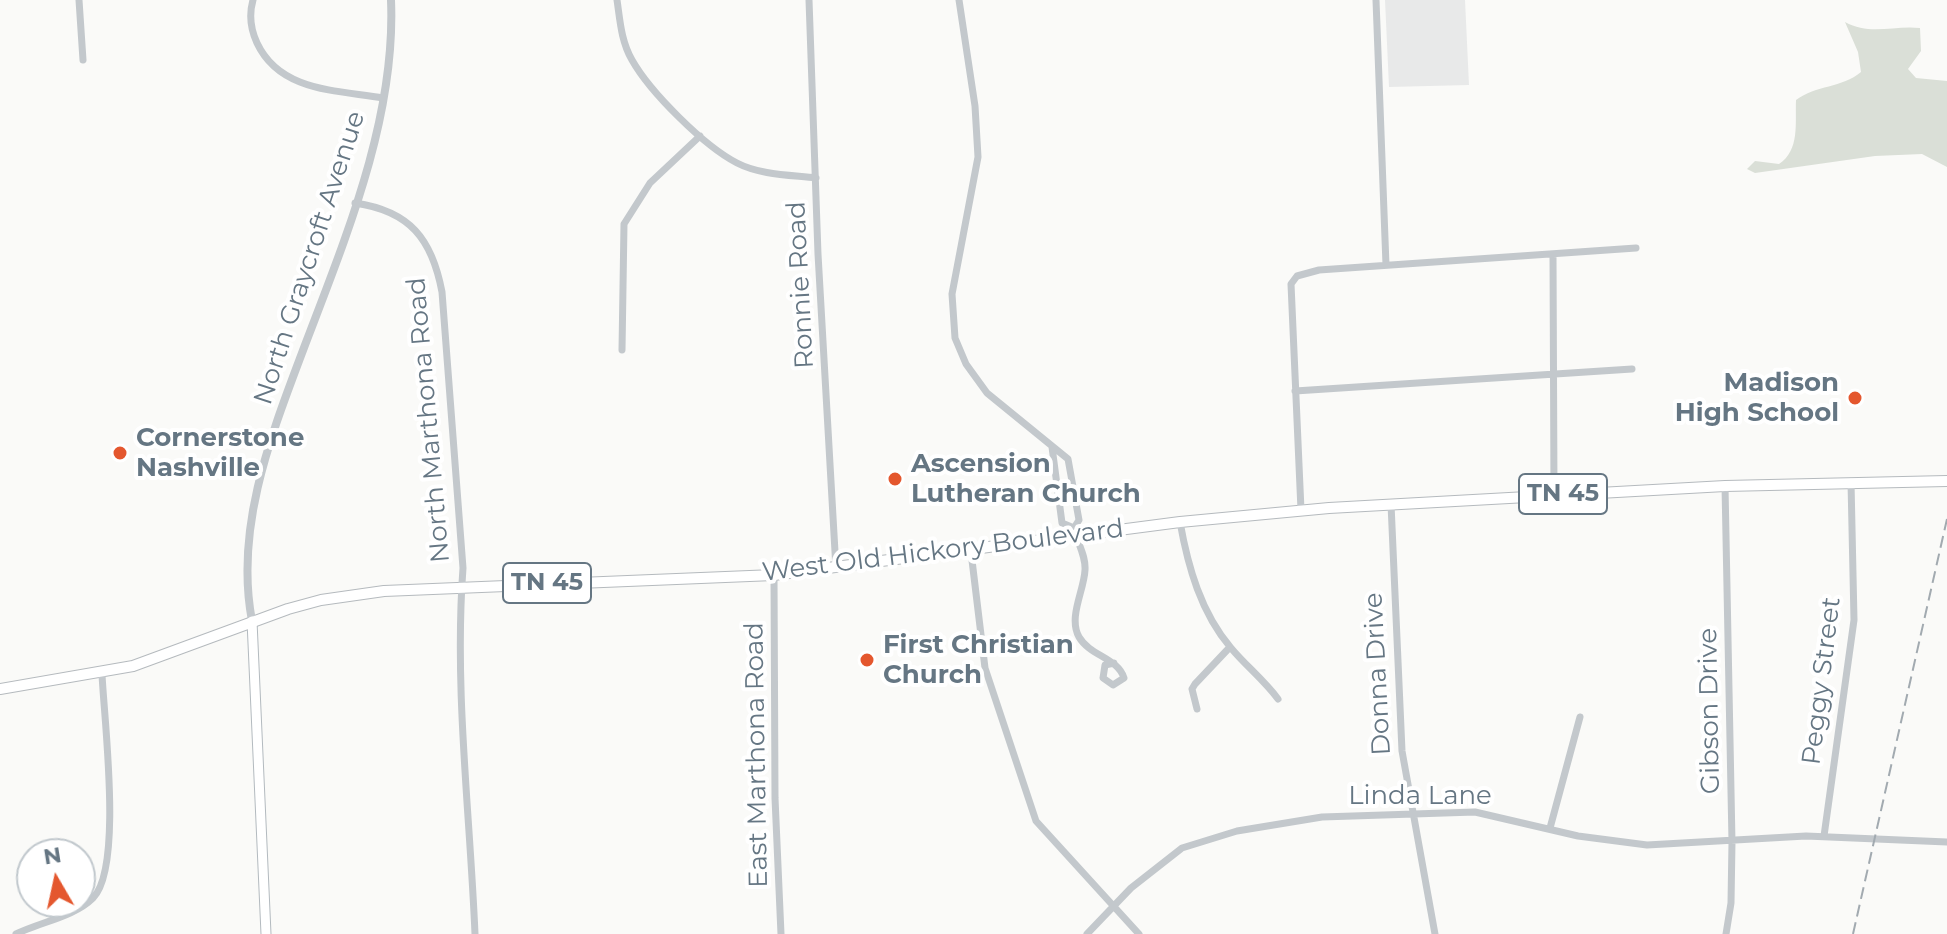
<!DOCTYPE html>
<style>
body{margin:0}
#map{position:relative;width:1947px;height:934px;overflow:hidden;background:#fafaf8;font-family:Montserrat,sans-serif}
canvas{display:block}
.north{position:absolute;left:16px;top:838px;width:80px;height:80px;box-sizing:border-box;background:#fff;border:2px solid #c1c8cd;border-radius:50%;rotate:351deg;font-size:22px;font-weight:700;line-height:32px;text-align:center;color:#657683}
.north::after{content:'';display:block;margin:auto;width:28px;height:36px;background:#e4572e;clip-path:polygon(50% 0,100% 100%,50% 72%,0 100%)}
</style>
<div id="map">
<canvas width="1947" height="934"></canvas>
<div class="north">N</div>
</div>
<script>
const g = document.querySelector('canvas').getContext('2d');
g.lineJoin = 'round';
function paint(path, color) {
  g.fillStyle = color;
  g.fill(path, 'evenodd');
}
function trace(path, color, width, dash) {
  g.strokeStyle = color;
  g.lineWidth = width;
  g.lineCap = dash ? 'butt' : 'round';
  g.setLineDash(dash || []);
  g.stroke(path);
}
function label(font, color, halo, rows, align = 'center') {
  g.font = font + ' Montserrat,sans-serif';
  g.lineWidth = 8;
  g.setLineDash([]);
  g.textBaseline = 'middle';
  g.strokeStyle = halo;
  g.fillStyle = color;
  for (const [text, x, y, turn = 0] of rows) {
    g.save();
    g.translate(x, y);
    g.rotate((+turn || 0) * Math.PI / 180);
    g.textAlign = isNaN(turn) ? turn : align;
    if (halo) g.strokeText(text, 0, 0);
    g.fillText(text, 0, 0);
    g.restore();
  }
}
paint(new Path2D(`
 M1385 0H1465L1469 85 1389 87Z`), '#e8e9e9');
paint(new Path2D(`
 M1845 22C1870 36 1894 25 1920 28L1921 51 1908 69 1916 78 1947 81V167L1922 154 1875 156 1755 173 1747 169 1755 161 1779 164C1800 150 1795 123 1796 100 1816 85 1842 88 1861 72L1858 52Z`), '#dadfd7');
const secondary = new Path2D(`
 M252 621 266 934`);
const primary = new Path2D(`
 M0 689 133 666 288 609 321 600 384 591 774 575 1180 522 1329 508 1725 486 1947 481`);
trace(secondary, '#b3babf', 11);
trace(primary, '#b5babe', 12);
trace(new Path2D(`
 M79 0 83 60
 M253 0C249 14 251 30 257 43 280 92 337 90 383 98
 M617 0C620 20 621 41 632 60 650 92 704 146 737 163 760 175 791 175 816 178
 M809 0 818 254 836 569
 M959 0 975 106 978 157 952 294 955 338 966 364 987 393 1068 459 1079 520 1074 528C1077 543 1086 555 1085 570 1084 591 1068 617 1079 637 1090 656 1118 658 1124 678L1113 685 1103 678 1105 665 1114 663
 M1376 0 1386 265
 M355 203C410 211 432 239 442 292L463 568C454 689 470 813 475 934
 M1553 254 1554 494
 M622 350 624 224 650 183 700 136
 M1295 391 1632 369
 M1052 447 1062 523 1074 528
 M1725 486 1732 842 1731 903 1726 934
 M1391 504 1402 751 1435 934
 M1301 510 1291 284 1297 276 1319 270 1636 248
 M1180 522C1188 567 1201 613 1231 648 1246 666 1264 680 1278 699
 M971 552 985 668 1036 821 1139 934
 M774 575 775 798 781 934
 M1197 709 1192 689 1195 684 1230 647
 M1550 828 1580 717
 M1824 836 1854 620 1851 482
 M16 934C40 922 74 917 93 898 123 868 104 720 102 674
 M1087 934 1131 888 1182 848 1237 831 1322 817 1475 812 1578 836 1647 845 1806 836 1947 842`), '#c3c8cc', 7);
trace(new Path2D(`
 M252 621C234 526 272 433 305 345 346 237 396 118 391 0`), '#c3c8cc', 8);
trace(secondary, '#fff', 9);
trace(primary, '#fff', 10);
trace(new Path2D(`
 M1853 934 1947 519`), '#a2aab0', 2, [12, 6]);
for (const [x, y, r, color] of [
 [1855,398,8,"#e4572e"],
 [120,453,8,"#e4572e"],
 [895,479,8,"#e4572e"],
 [867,660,8,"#e4572e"]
]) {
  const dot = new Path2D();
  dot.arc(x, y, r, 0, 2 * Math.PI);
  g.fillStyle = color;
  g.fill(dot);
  trace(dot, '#fff', 3);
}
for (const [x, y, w] of [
 [1563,494,88],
 [547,583,88]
]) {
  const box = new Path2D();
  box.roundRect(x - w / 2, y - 20, w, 40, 6);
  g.fillStyle = '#fff';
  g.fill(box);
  trace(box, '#657683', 2);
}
label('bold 24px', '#657683', null, [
 ["TN 45",1563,494],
 ["TN 45",547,583]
]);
label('26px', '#657683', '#fff', [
 ["North Graycroft Avenue",310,258,-72],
 ["Ronnie Road",801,285,-93],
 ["North Marthona Road",429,420,-95],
 ["West Old Hickory Boulevard",943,551,-7],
 ["Donna Drive",1378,674,-93],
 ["Peggy Street",1822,681,-83],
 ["Gibson Drive",1710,711,-91],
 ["East Marthona Road",757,755,-91],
 ["Linda Lane",1420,796]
]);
label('bold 26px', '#657683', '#fff', [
 ["Madison",1839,383,"right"],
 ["High School",1839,413,"right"],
 ["Cornerstone",136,438],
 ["Nashville",136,468],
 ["Ascension",911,464],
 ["Lutheran Church",911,494],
 ["First Christian",883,645],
 ["Church",883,675]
], 'left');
</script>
